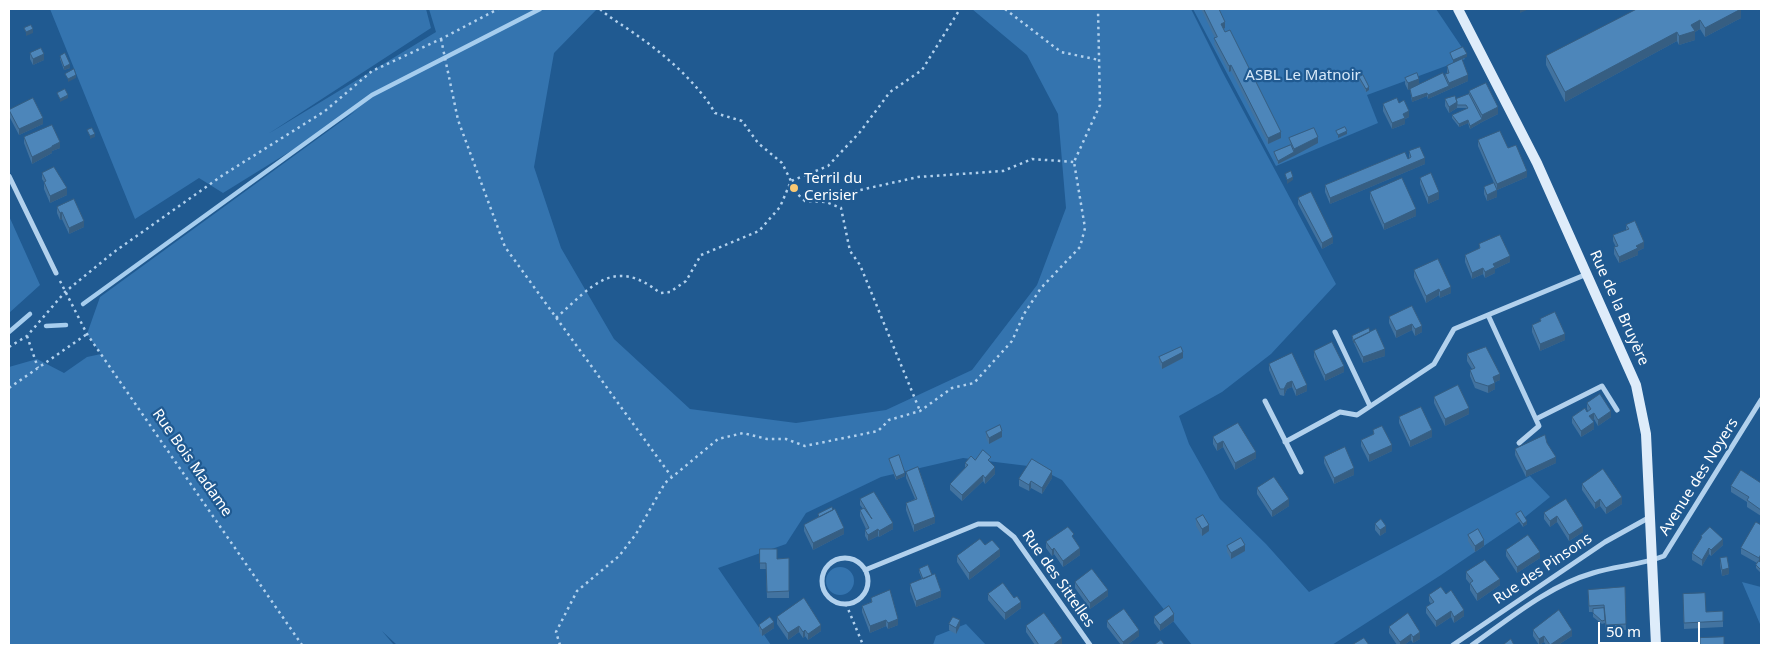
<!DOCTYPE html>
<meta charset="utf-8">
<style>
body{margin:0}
#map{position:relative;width:1770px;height:654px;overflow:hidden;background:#205a91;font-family:"Noto Sans",sans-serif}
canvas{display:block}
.frame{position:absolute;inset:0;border:10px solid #fff;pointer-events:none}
.scale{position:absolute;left:1598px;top:622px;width:102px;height:22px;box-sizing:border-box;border:2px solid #fff;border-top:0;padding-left:6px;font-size:15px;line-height:18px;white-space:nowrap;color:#fff;-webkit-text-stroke:4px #205a91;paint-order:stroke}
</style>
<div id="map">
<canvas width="1770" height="654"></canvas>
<div class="frame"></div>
<div class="scale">50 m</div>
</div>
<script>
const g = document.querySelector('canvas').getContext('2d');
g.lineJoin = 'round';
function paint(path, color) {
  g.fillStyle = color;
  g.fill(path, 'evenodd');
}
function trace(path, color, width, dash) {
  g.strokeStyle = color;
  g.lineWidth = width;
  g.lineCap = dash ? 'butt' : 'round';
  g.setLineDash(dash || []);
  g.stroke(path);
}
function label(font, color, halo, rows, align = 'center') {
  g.font = font + ' "Noto Sans",sans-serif';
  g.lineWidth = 4.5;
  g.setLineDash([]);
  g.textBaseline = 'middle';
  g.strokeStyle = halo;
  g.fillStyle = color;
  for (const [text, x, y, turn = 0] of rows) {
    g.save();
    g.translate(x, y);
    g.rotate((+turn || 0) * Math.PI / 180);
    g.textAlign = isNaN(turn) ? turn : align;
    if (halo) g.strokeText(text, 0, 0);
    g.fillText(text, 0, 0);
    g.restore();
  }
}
paint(new Path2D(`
 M50 9H426L431 28 268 134 436 32 429 9H597L554 53 534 167 561 248 614 339 690 409 796 423 886 410 972 370 1037 285 1066 208 1058 114 1027 55 972 9H1191L1222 71 1336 284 1271 354 1222 392 1179 416 1189 444 1220 499 1266 544 1309 592 1530 476 1550 497 1519 522 1441 575 1332 645H1192L1062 480 1036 467 963 458 881 477 806 513 786 544 718 568 771 645H397L382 631 394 645H9V367L37 359 64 373 87 357 101 354 87 334 100 297 357 110 223 193 199 178 135 219Z
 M1193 9H1436L1463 49 1459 51 1465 59 1367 95 1378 123 1276 166Z
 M9 216 40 285 9 313Z
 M826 581a14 14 0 1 1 28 0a14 14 0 1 1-28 0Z
 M1742 582 1761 587V625L1760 624Z
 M966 624 986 645H933L936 636Z`), '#3474af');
trace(new Path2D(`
 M83 304 372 95 540 9
 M46 326 66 325
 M9 332 30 314`), '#a6cdee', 4.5);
trace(new Path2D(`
 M600 9C611 19 623 25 635 34 664 54 697 82 715 113L742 121 758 143 782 163 791 181
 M1005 9 1061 52 1099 60
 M441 39 458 120 505 247 671 476
 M789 186 805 201 826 202 841 208 850 251 860 265 920 411
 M816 200 918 177 1003 171 1032 159 1074 162
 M60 281 87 334 302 645
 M556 318C592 286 614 256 660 293L670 292 686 281 701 255 759 231 780 207 791 181 828 166 860 132 890 92 922 70 960 9
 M27 336 38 368
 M9 347 27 336 65 292 114 252 223 175 325 111 372 71 441 39 498 9
 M9 388 87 334
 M846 604 863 645
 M560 645 556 632 577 591 619 556 636 534 665 483 718 439 743 433 767 439H786L805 446 878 431 889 420 920 411 952 388 974 383 1012 341 1024 314 1041 288 1080 247 1085 228 1074 162 1100 105 1098 9`), '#b2d1ed', 2.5, [2.5, 4]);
trace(new Path2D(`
 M9 176 56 273
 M1488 315 1539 426 1519 443
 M1335 332 1370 406
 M1265 401 1301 472
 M1536 419 1602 386 1617 410
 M1285 442 1340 412 1357 415 1434 364 1454 329 1587 274
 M822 581a23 23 0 1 1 46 0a23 23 0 1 1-46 0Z
 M865 570 978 524H998L1014 537 1090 645
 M1453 645 1605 542 1650 517
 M1472 645C1509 619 1548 586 1593 573 1616 566 1641 565 1664 556L1761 400`), '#b2d1ed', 5);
trace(new Path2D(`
 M1458 9 1537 163 1636 385 1646 434 1656 645`), '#deecfa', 10);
paint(new Path2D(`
 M1201 9H1219L1225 28 1223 29 1281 138 1268 144 1231 71 1229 72 1214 44 1215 38Z
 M1637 9 1741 18 1705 37 1700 29 1695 32V40L1679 45 1677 41 1565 102 1546 65V56Z
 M30 53 44 60 33 65 30 59Z
 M60 56 70 68 64 70 60 59Z
 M1447 66 1468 81 1428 99 1427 96 1412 102 1410 89 1408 90 1405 84V78L1419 84 1445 77V74H1447Z
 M1359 77 1369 90 1366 92 1359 80Z
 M1469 91 1498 114 1482 122 1470 129 1468 123 1459 127 1452 118V115L1467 109 1466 108H1457L1449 113 1445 106V99H1456L1469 94Z
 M1399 103 1409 117 1405 119V124L1392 129 1383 111V104Z
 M9 110 43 124 19 135 9 116Z
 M24 137 60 148 52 151V153L32 164 24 143Z
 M1289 138 1318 143 1278 164 1274 155V152L1290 145Z
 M1478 140 1508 148 1527 177 1497 190V197L1487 201 1484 194V187L1494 183 1478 146Z
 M1409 151 1425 164 1330 204 1325 192V185L1408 159 1409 158Z
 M42 173 67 195 50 203 44 189V182L42 179Z
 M1420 178 1439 199 1428 204 1420 184Z
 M1370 192 1416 216 1384 230 1370 199Z
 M1298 198 1333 243 1322 249 1298 204Z
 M57 207 84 227 69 234 62 219 60 220 57 213Z
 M1626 225 1644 248 1638 251V255L1619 263 1614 254V247H1616L1613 241V235L1626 230Z
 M1479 244 1510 262 1495 269V273L1485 278 1483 274 1472 279 1465 262V255L1479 249Z
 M1414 270 1451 293 1440 298 1439 295 1426 303 1414 277Z
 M1412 306 1422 332 1415 336 1412 330 1396 338 1389 323V317Z
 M1540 319 1565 340 1540 351 1532 332V325L1540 322Z
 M1370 332 1385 356 1363 363 1352 339V336Z
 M1314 351 1344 372 1325 381 1314 357Z
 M1467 354 1500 380 1495 382V389L1488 393 1475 388 1470 376V370L1472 369 1467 361Z
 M1159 357 1183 358 1162 369 1159 363Z
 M1269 364 1307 391 1296 396 1292 387 1287 389 1284 396 1280 395 1269 370Z
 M1434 397 1469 414 1445 426 1434 403Z
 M1587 403 1611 417 1598 426 1594 419 1592 420 1594 429 1581 437 1572 423V417L1588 411 1587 409Z
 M1399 417 1432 437 1410 447 1399 423Z
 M1238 423 1256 458 1235 470 1223 447 1217 451 1213 444V437Z
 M1373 430 1392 451 1369 462 1361 446V440L1373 435Z
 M986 432 1002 437 989 444 986 438Z
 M1547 443 1556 463 1526 477 1515 455V449Z
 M1324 457 1354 475 1334 484 1324 463Z
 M889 459 905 476 896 480 889 462Z
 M975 460 991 463 995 474 985 484 983 481 962 501 950 490V484L965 468V463Z
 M906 472 935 523 914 532 906 510V503L915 499 906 478Z
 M1052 478 1042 494 1031 488 1029 491 1019 486V479Z
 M1761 483V516L1747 507V502L1731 492V486Z
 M1582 484 1622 504 1606 514 1600 506 1595 509 1582 490Z
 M1257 488 1289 506 1272 517 1257 494Z
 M860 499 893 529 879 537 878 536 868 541 865 536V530L866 529 860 516V510L863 509 860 505Z
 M1566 499 1583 532 1569 541 1557 522 1550 527 1544 519V513Z
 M818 514 844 534 813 550 804 531V525L818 517Z
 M1516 514 1527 524 1523 527 1516 517Z
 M1196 519 1209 531 1202 536 1196 526Z
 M1756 522 1760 562 1761 563V573L1756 568V565L1757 563 1741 554V548Z
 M1375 524 1386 532 1380 536 1375 530Z
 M1468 535 1484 546 1475 552 1468 541Z
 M1701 536 1723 545 1711 556 1709 554 1702 566 1692 560V553L1701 540Z
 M1074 539 1080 555 1063 567 1054 554 1052 556 1046 548V542Z
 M1227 546 1245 551 1231 559 1227 552Z
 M760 549 777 559 789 558V598H767L766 569H760Z
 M1506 550 1540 558 1517 573 1506 556Z
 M957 556H1000L969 580 957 562Z
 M1720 558 1729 574 1722 576 1720 565Z
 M919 569 941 597 916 607 910 591V584L922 579 919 572Z
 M1466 572 1500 585 1477 601 1470 590V584L1466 579Z
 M1075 582 1108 596 1090 609 1075 588Z
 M1625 587 1626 630 1606 631 1605 623 1602 624 1593 617V612H1589L1588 590Z
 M988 594 1021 608 1005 620 988 600Z
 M1446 594 1464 616 1454 623 1451 617 1436 627 1426 613V607L1431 604 1429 601V595Z
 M871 598 898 625 888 629 886 626 870 633 862 612V606L871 602Z
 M1683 601 1706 612 1723 611V627L1684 629Z
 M777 617 821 631 808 640 805 636 803 638 799 632 788 640 777 624Z
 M1154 617 1174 621 1160 631 1154 623Z
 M1107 621 1139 636 1127 645H1121L1107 627Z
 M949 624 960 626 956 634 949 630Z
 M759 625 774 628 762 636 759 631Z
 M1026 626 1062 645H1035L1026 632Z
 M1389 627 1420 632V639L1413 643 1411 640 1404 645H1397L1389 633Z
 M1533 630 1572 636 1558 645H1546L1544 642 1539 645 1533 636Z`), '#4273a0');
paint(new Path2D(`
 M1520 9H1529L1520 13Z
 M1741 9V18L1705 37V28Z
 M1700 20V29L1695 32V40L1679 45V36L1691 25Z
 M1225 22V28L1221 30V24Z
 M33 29V33L26 36V32Z
 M1677 32V41L1565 102V92Z
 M44 54V60L33 65V59Z
 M1467 54V57L1453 63V60Z
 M70 64V68L64 70V67Z
 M1231 65V71L1229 72V66Z
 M76 75V78L68 82V79Z
 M1468 75V81L1428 99V95L1449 86V83Z
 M1419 79V85L1408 90V83Z
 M1369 87V90L1366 92V89Z
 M1427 93V96L1412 102V98Z
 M68 95V98L60 102V99Z
 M1457 102V108L1449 113V107Z
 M1498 107V114L1482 122V115Z
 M1409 111V117L1405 119V124L1392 129V123L1403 114Z
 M43 118V124L19 135V129Z
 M1482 119V122L1470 129V126Z
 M1468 120V123L1459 127V124Z
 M1347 131V134L1338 138V135Z
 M1281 132V138L1268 144V138Z
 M95 134V137L90 139V136Z
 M1318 137V143L1294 156V149Z
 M60 142V148L52 151V153L32 164V157L52 146Z
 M1294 152V156L1278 164V161Z
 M1425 158V164L1330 204V198Z
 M1527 171V177L1497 190V184Z
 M1293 177V180L1287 184V180Z
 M67 188V195L50 203V196Z
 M1497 190V197L1487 201V195Z
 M1439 192V199L1428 204V197Z
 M1416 209V216L1384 230V224Z
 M62 212V219L60 220V213Z
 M84 221V227L69 234V228Z
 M1333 237V243L1322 249V243Z
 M1644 242V248L1638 251V255L1619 263V257L1636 246Z
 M1510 256V262L1495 269V273L1485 278V272L1493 264Z
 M1483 268V274L1472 279V273Z
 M1451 287V293L1440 298V292Z
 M1439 289V295L1426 303V296Z
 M1412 324V330L1396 338V331Z
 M1422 326V332L1415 336V329Z
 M1565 334V340L1540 351V344Z
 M1385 349V356L1363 363V357Z
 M1183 352V358L1162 369V363Z
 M1344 366V372L1325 381V375Z
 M1500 374V380L1493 383V377Z
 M1292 381V387L1287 389 1284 396V389L1287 383Z
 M1495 383V389L1488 393V386Z
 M1307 385V391L1296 396V390Z
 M1469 408V414L1445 426V419Z
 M1611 411V417L1598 426V420Z
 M1594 413V419L1589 422V416Z
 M1594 422V429L1581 437V431Z
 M1432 430V437L1410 447V441Z
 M1002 431V437L989 444V438Z
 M1223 441V447L1217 451V444Z
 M1392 445V451L1369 462V455Z
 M1256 452V458L1235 470V463Z
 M1556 457V463L1526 477V471Z
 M995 467V474L985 484V478Z
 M1354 468V475L1334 484V478Z
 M1052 471V478L1042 494V488Z
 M905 473V476L896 480V477Z
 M983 475V481L962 501V495Z
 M1031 481V488L1029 491V485Z
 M1622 497V504L1606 514V508Z
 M1289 499V506L1272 517V511Z
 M1600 499V506L1595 509V503Z
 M1557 516V522L1550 527V521Z
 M935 517V523L914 532V525Z
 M1527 521V524L1523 527V524Z
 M893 523V529L879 537V531Z
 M1209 525V531L1202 536V529Z
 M1386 526V532L1380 536V530Z
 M1583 526V532L1569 541V535Z
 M844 528V534L813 550V543Z
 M878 529V536L868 541V535Z
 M1723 539V545L1711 556V550Z
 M1484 540V546L1475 552V546Z
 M1245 545V551L1231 559V553Z
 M1054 548V554L1052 556V550Z
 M1080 548V555L1063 567V561Z
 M1709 548V554L1702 566V560Z
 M1000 549V556L969 580V573Z
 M1540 552V558L1517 573V567Z
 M1761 554V560L1759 564V558Z
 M1729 568V574L1722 576V570Z
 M1500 579V585L1477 601V594Z
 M1108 590V596L1090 609V603Z
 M941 591V597L916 607V601Z
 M1021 602V608L1005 620V613Z
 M1464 610V616L1454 623V617Z
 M1451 611V617L1436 627V621Z
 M1174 614V621L1160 631V625Z
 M898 619V625L888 629V623Z
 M886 620V626L870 633V626Z
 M960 620V626L956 634V628Z
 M774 622V628L762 636V630Z
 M821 625V631L808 640V634Z
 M799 626V632L788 640V633Z
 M805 630V636L803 638V632Z
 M1139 630V636L1127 645H1123V642Z
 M1572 630V636L1558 645H1550Z
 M1420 632V639L1413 643V637Z
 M1411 634V640L1404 645H1400V642Z
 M1544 636V642L1539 645V639Z
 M1062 638V645H1053Z`), '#365e82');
const building = new Path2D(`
 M1204 9H1219L1225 22 1221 24 1225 32 1230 30 1281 132 1268 138 1231 65 1229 66 1214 38 1217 37Z
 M1637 9H1741L1705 28 1700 20 1691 25 1695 31 1679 36 1677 32 1565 92 1546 56Z
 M31 25 33 29 26 32 24 28Z
 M1463 47 1467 54 1453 60 1450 53Z
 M41 48 44 54 33 59 30 53Z
 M65 53 70 64 64 67 60 56Z
 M1462 59 1468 75 1449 83 1445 74 1449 73 1447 66Z
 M74 69 76 75 68 79 65 74Z
 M1417 73 1419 79 1408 83 1405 78Z
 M1443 73 1449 86 1428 95 1427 93 1412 98 1410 89Z
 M1363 75 1369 87 1366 89 1359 77Z
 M1486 83 1498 107 1482 115 1469 91Z
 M65 89 68 95 60 99 57 93Z
 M1469 94 1482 119 1470 126 1468 120 1459 124 1452 115 1468 108 1466 105H1457V102L1456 99Z
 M1455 96 1457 102 1449 107 1445 99Z
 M33 98 43 118 19 129 9 110Z
 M1397 98 1399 103 1404 100 1409 111 1403 114 1405 118 1392 123 1383 104Z
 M52 125 60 142 52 146V147L32 157 24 137Z
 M1345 127 1347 131 1338 135 1336 131Z
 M92 128 95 134 90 136 87 130Z
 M1314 128 1318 137 1294 149 1289 138Z
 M1500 131 1508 148 1516 145 1527 171 1497 184 1478 140Z
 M1291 145 1294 152 1278 161 1274 152Z
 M1420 147 1425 158 1330 198 1325 185 1405 152 1408 159 1411 157 1409 151Z
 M54 167 67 188 50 196 44 182 46 181 42 173Z
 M1291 171 1293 177 1287 180 1285 174Z
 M1431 173 1439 192 1428 197 1420 178Z
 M1402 178 1416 209 1384 224 1370 192Z
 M1494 183 1497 190 1487 195 1484 187Z
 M1311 192 1333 237 1322 243 1298 198Z
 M74 199 84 221 69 228 62 212 60 213 57 207Z
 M1635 221 1644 242 1636 246 1638 248 1619 257 1614 247 1618 246 1613 235 1629 229 1626 225Z
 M1500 235 1510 256 1493 264 1495 267 1485 272 1483 268 1472 273 1465 255 1480 248 1479 244Z
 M1438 259 1451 287 1440 292 1439 289 1426 296 1414 270Z
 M1412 306 1422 326 1415 329 1412 324 1396 331 1389 317Z
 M1555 312 1565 334 1540 344 1532 325 1541 321 1540 319Z
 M1369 328 1370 332 1354 340V343L1352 336Z
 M1376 329 1385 349 1363 357 1354 340Z
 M1332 342 1344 366 1325 375 1314 351Z
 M1181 347 1183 352 1162 363 1159 357Z
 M1486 347 1500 374 1493 377 1495 383 1488 386 1475 382 1470 370 1475 368 1467 354Z
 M1292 353 1307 385 1296 390 1292 381 1287 383 1284 389H1280L1269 364Z
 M1458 385 1469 408 1445 419 1434 397Z
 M1600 394 1611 411 1598 420 1594 413 1589 416 1594 422 1581 431 1572 417 1585 408 1587 412 1591 409 1587 403Z
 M1421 407 1432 430 1410 441 1399 417Z
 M1238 423 1256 452 1235 463 1223 441 1217 444 1213 437Z
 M1000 425 1002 431 989 438 986 432Z
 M1382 426 1392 445 1369 455 1361 440 1374 434 1373 430Z
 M1545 435 1547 443 1556 457 1526 471 1515 449Z
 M1345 447 1354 468 1334 478 1324 457Z
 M983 450 991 457 988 460 995 467 985 478 983 475 962 495 950 484 968 465 965 463 971 456 975 460Z
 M899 455 905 473 896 477 889 459Z
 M1032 459 1052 471 1042 488 1031 481 1029 485 1019 479Z
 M918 467 935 517 914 525 906 503 917 499 906 472Z
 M1603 469 1622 497 1606 508 1600 499 1595 503 1582 484Z
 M1741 470 1761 483V510L1747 500 1749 497 1731 486Z
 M1274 477 1289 499 1272 511 1257 488Z
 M874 492 893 523 879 531 878 529 868 535 865 530 869 528 860 510 864 508 872 519 860 499Z
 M1566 499 1583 526 1569 535 1557 516 1550 521 1544 513Z
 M832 507 833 510 819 517 818 514Z
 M835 509 844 528 813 543 804 525Z
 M1521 511 1527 521 1523 524 1516 514Z
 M1203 515 1209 525 1202 529 1196 519Z
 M1381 519 1386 526 1380 530 1375 524Z
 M1756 522 1761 525V554L1759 558 1741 548Z
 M1068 527 1074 534 1072 536 1080 548 1063 561 1054 548 1052 550 1046 542Z
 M1710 527 1723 539 1711 550 1709 548 1702 560 1692 553 1702 537 1701 536Z
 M1478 529 1484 540 1475 546 1468 535Z
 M1528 535 1540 552 1517 567 1506 550Z
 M1241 538 1245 545 1231 553 1227 546Z
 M980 539 985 545 992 540 1000 549 969 573 957 556Z
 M760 549H777V559L789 558V591L767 592 766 563H760Z
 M1727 557 1729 568 1722 570 1720 558Z
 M1485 560 1500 579 1477 594 1470 583 1473 581 1466 572Z
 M1759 561 1761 563V570L1756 565Z
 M928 565 932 575 923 579 919 569Z
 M1092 569 1108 590 1090 603 1075 582Z
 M935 574 941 591 916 601 910 584Z
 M1003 583 1014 598 1017 596 1021 602 1005 613 988 594Z
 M1441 587 1446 594 1451 590 1464 610 1454 617 1451 611 1436 621 1426 607 1434 602 1429 595Z
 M1625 587 1626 624 1606 625 1604 605 1589 606 1588 590Z
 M890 590 898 619 888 623 886 620 870 626 862 606 872 602 871 598Z
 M1705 593 1706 612 1723 611V621L1684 623 1683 594Z
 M804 598 821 625 808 634 805 630 803 632 799 626 788 633 777 617Z
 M1169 606 1174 614 1160 625 1154 617Z
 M1604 608 1605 620 1602 621 1593 613V609Z
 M1124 609 1139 630 1123 642 1107 621Z
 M1559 610 1572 630 1550 645 1544 636 1539 639 1533 630Z
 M1044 613 1062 638 1053 645H1039L1026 626Z
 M1408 613 1420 632 1413 637 1411 634 1400 642 1389 627Z
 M770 617 774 622 762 630 759 625Z
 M953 617 960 620 956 628 949 624Z
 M1724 637V645H1700V638Z
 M1364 638 1369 645H1352Z
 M1511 639 1514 645H1503Z
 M1161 640 1165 645H1154Z`);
paint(building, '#4d86ba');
trace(building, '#365e82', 1);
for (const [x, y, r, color] of [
 [794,188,5,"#fac973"]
]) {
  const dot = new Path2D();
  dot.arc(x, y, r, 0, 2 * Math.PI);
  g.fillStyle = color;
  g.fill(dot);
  trace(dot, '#205a91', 2);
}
label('15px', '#d7e9f9', '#205a91', [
 ["ASBL Le Matnoir",1303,76]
]);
label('15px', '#fff', '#205a91', [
 ["Terril du",804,179],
 ["Cerisier",804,196]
], 'left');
label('15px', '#fff', '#205a91', [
 ["Rue de la Bruyère",1619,308,66],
 ["Rue Bois Madame",192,463,55],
 ["Avenue des Noyers",1699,477,-58],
 ["Rue des Pinsons",1543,569,-34],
 ["Rue des Sittelles",1058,579,55]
]);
</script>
